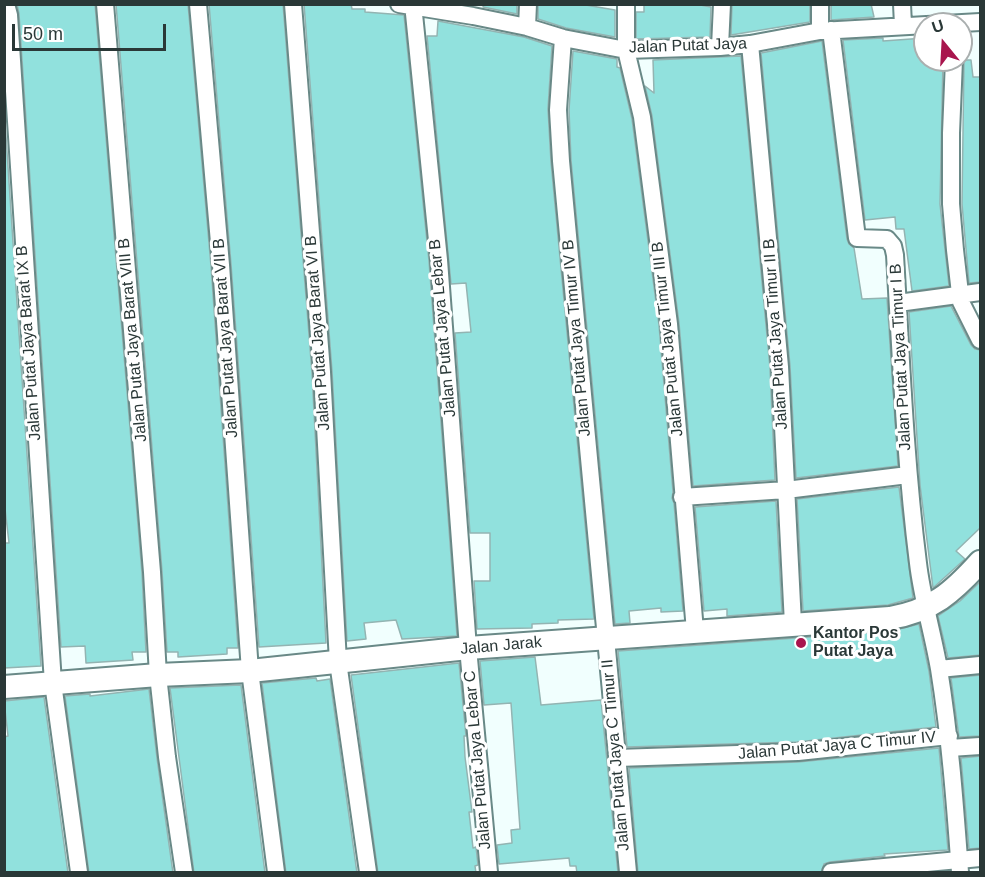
<!DOCTYPE html>
<style>
body{margin:0}
#map{position:relative;width:985px;height:877px;overflow:hidden;background:#f1fffe;font-family:Helvetica,sans-serif}
canvas{display:block}
.frame{position:absolute;inset:0;border:6px solid #2a3837;pointer-events:none}
.north{position:absolute;left:913px;top:12px;width:60px;height:60px;box-sizing:border-box;background:#fff;border:2px solid #aaafaf;border-radius:50%;rotate:342deg;font-size:16px;font-weight:700;line-height:24px;text-align:center;color:#2a3837}
.north::after{content:'';display:block;margin:auto;width:21px;height:27px;background:#a8154d;clip-path:polygon(50% 0,100% 100%,50% 72%,0 100%)}
.scale{position:absolute;left:12px;top:24px;width:154px;height:27px;box-sizing:border-box;border:3px solid #2a3837;border-top:0;padding-left:8px;font-size:18px;line-height:21px;white-space:nowrap;color:#2a3837;-webkit-text-stroke:4px #fff;paint-order:stroke}
</style>
<div id="map">
<canvas width="985" height="877"></canvas>
<div class="frame"></div>
<div class="north">U</div>
<div class="scale">50 m</div>
</div>
<script>
const g = document.querySelector('canvas').getContext('2d');
g.lineJoin = 'round';
function paint(path, color) {
  g.fillStyle = color;
  g.fill(path, 'evenodd');
}
function trace(path, color, width, dash) {
  g.strokeStyle = color;
  g.lineWidth = width;
  g.lineCap = dash ? 'butt' : 'round';
  g.setLineDash(dash || []);
  g.stroke(path);
}
function label(font, color, halo, rows, align = 'center') {
  g.font = font + ' Helvetica,sans-serif';
  g.lineWidth = 6;
  g.setLineDash([]);
  g.textBaseline = 'middle';
  g.strokeStyle = halo;
  g.fillStyle = color;
  for (const [text, x, y, turn = 0] of rows) {
    g.save();
    g.translate(x, y);
    g.rotate((+turn || 0) * Math.PI / 180);
    g.textAlign = isNaN(turn) ? turn : align;
    if (halo) g.strokeText(text, 0, 0);
    g.fillText(text, 0, 0);
    g.restore();
  }
}
const building = new Path2D(`
 M17 4H95L142 573 146 652H132L133 660 86 663 85 646 61 647 19 14Z
 M116 4H188L211 266 238 648H227V654L178 657V652H167L162 571Z
 M209 4H283L312 373 326 643 259 647 231 264Z
 M304 4H351L352 9H365V12L404 15 429 261 457 636 402 639 396 620 364 623 366 639 347 641 332 371Z
 M484 4H517V14L483 7Z
 M538 4H580L615 10V37L566 28 538 19Z
 M644 4H695L711 7 710 37 636 39V12H644Z
 M732 4H810V22L731 35Z
 M831 4H871L874 17 831 20Z
 M438 21 524 37 552 46 548 109 551 162 594 619 558 620V623L532 624V628L477 629 474 581H490V533H470L455 333 471 332 466 283 451 284 427 36H437Z
 M883 38V41L925 38V60H943L940 204 949 286 912 291 904 229H896L895 217 865 220 843 40Z
 M822 41 847 239 849 244 854 248 862 299 887 298 898 466 796 478 790 366 761 53Z
 M573 51 617 59V67L620 68 632 119 659 325 673 492 672 498 674 503 683 611 661 612V608L629 611 630 623 615 624 571 160 569 110Z
 M741 56 770 368 775 480 693 486 679 323 652 116 645 86 654 93 653 60Z
 M964 60H971L973 77H980L981 91V282L969 283 962 204Z
 M4 106 41 666 4 668V543H9L4 500Z
 M951 306 971 345 975 349 981 350 980 528 956 551 965 559 933 588 920 485 909 312Z
 M899 487 913 598 888 605 803 611 797 499Z
 M776 501 782 612 727 616V609L704 611 695 507Z
 M981 581V655L948 658 938 616 960 601Z
 M919 624 929 671 936 727 797 742 627 747 618 651 891 631Z
 M535 657 541 705 601 700 618 873H577L576 866H570L569 858 499 864 497 845 512 843 511 830 520 829 511 703 484 705 480 661Z
 M459 663 466 736H464L465 757 472 812H469L473 848 476 847 478 865 475 866 476 873H378L351 675Z
 M981 675V736L959 737 951 678Z
 M316 678 317 681 330 679 357 873H286L262 683Z
 M241 685 265 873H194L170 688Z
 M149 689 157 758 173 873H89L65 696 90 694V696Z
 M44 697 68 873H4V737L8 736 4 701Z
 M939 748 948 850 884 854 885 856 830 862 824 864 821 873H638L629 768 798 762Z
 M981 756V848L969 849 961 758Z`);
paint(building, '#91e1dd');
trace(building, '#93b4b2', 1.5);
const street = new Path2D(`
 M6 4 9 15 53 683 79 872
 M105 4 152 572 158 675 167 757 184 872
 M198 4 221 265 250 671 276 872
 M293 4 322 372 338 662 368 872
 M399 4 473 16 527 27 563 38 626 50 720 47 750 44 820 31 980 22
 M413 4 439 260 468 648 489 872
 M626 4V50L642 117 669 324 695 631
 M820 4V31
 M902 4 903 25
 M527 27 528 4
 M831 30 857 238 887 239 893 246 895 255C901 358 905 460 918 563 922 598 933 634 939 669 950 737 955 804 960 872
 M563 38 558 110 561 161 628 872
 M750 44 780 367 793 624
 M720 47 722 4
 M954 60 951 133V204L955 250 961 302 980 340
 M898 303 980 292
 M682 497 786 490 908 475
 M939 669 980 665
 M950 748 980 746
 M617 758 798 752 949 736
 M831 872 980 858`);
const secondary = new Path2D(`
 M4 687 158 675 250 671 468 648 890 618C932 611 953 592 980 562`);
trace(street, '#698987', 20);
trace(secondary, '#698987', 26);
trace(street, '#fff', 16);
trace(secondary, '#fff', 22);
for (const [x, y, r, color] of [
 [801,643,6,"#a8154d"]
]) {
  const dot = new Path2D();
  dot.arc(x, y, r, 0, 2 * Math.PI);
  g.fillStyle = color;
  g.fill(dot);
  trace(dot, '#fff', 2);
}
label('16px', '#2a3837', '#fff', [
 ["Jalan Putat Jaya",688,46,-2],
 ["Jalan Putat Jaya Lebar B",443,328,-95],
 ["Jalan Putat Jaya Barat VI B",318,333,-94],
 ["Jalan Putat Jaya Timur II B",776,334,-94],
 ["Jalan Putat Jaya Barat VII B",226,338,-94],
 ["Jalan Putat Jaya Timur IV B",577,338,-95],
 ["Jalan Putat Jaya Timur III B",668,339,-96],
 ["Jalan Putat Jaya Barat VIII B",133,340,-95],
 ["Jalan Putat Jaya Barat IX B",29,343,-94],
 ["Jalan Putat Jaya Timur I B",901,357,-93],
 ["Jalan Jarak",501,646,-5],
 ["Jalan Putat Jaya C Timur IV",837,746,-5],
 ["Jalan Putat Jaya C Timur II",616,755,-95],
 ["Jalan Putat Jaya Lebar C",478,760,-95]
]);
label('bold 16px', '#2a3837', '#fff', [
 ["Kantor Pos",813,634],
 ["Putat Jaya",813,652]
], 'left');
</script>
